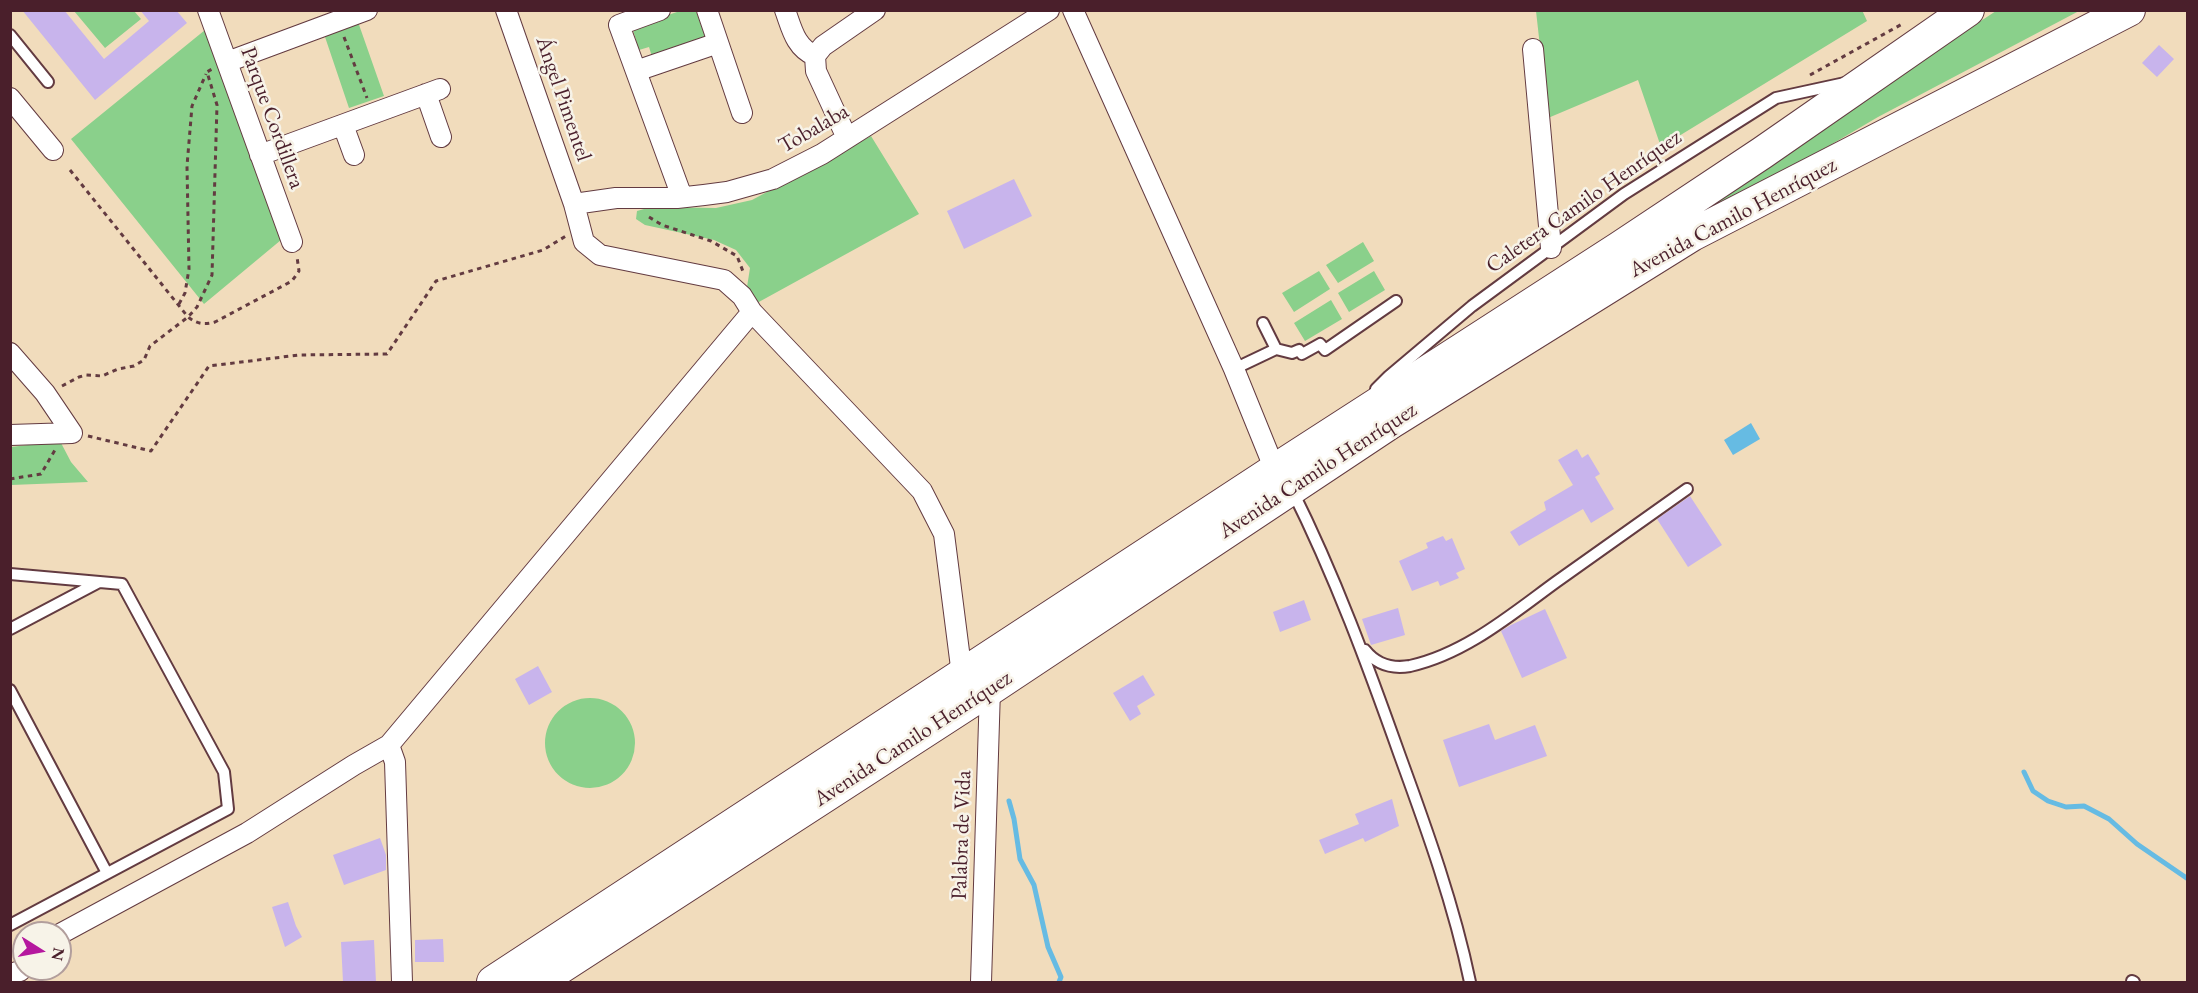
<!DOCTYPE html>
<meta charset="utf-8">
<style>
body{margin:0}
#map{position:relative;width:2198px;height:993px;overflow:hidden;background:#f1dcbc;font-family:"EB Garamond",serif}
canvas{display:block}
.frame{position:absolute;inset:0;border:12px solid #4a1f2b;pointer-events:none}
.north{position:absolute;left:12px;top:921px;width:60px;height:60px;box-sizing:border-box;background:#f7f3e8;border:2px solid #b29e9c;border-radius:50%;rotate:101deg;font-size:16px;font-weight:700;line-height:24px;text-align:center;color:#4a1f2b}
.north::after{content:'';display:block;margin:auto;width:21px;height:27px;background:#b5179e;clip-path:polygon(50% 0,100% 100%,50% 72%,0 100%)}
</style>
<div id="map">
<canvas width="2198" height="993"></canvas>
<div class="frame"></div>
<div class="north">N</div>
</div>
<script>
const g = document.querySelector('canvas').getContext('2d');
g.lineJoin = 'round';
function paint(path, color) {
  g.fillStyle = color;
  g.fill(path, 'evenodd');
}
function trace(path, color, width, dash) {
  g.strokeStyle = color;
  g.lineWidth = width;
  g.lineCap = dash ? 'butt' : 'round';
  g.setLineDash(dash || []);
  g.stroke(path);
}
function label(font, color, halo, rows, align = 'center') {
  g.font = font + ' "EB Garamond",serif';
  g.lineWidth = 5;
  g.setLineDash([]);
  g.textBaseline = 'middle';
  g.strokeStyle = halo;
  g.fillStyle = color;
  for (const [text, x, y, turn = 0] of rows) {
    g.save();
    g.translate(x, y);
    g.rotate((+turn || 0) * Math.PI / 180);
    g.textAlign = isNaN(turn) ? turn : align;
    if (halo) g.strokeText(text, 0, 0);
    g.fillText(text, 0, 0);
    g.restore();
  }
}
paint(new Path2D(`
 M1862 10 1867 21 1661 147 1638 80 1548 118 1536 11Z
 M74 11H134L141 19 105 48Z
 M680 11H696L707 42 653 60 649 47 639 50 632 27Z
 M1996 11H2079L1878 117 1453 367Z
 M357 19 384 96 349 108 323 31Z
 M205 30 281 240 204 304 71 139Z
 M871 136 919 214 757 303 747 287 750 268 736 250 714 240 645 225 636 219 637 211 651 207 716 208 752 200Z
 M1363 242 1374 261 1338 283 1326 265Z
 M1319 271 1330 289 1294 312 1282 293Z
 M1374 271 1385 290 1349 312 1338 293Z
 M1331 300 1342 319 1305 341 1294 323Z
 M60 441 71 462 88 482 11 485V447Z
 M545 743a45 45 0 1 1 90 0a45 45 0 1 1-90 0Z`), '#8ad08b');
paint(new Path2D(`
 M1751 423 1760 439 1733 455 1724 440Z`), '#66bbe3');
trace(new Path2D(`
 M2024 772 2033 791 2048 801 2066 807 2084 806 2109 819 2137 844 2188 879
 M1009 801 1014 819 1020 859 1034 885 1048 947 1061 977 1059 982`), '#66bbe3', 5);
paint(new Path2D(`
 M22 10H64L104 59 149 21 140 10H176L187 23 95 100Z
 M2159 45 2174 59 2157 77 2142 63Z
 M1014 179 1032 216 964 249 947 211Z
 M1577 449 1582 458 1588 454 1600 474 1595 477 1614 509 1591 523 1583 509 1519 546 1510 532 1546 510 1544 502 1573 485 1558 460Z
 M1690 496 1722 545 1688 567 1657 519Z
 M1443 536 1446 541 1452 538 1465 569 1456 573 1459 578 1440 586 1438 581 1412 591 1399 561 1428 548 1426 543Z
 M1304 600 1311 620 1280 632 1273 612Z
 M1398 608 1405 635 1371 645 1362 619Z
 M1545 609 1567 658 1522 678 1501 631 1511 625Z
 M538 666 552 692 529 705 515 679Z
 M1143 675 1155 695 1137 706 1141 714 1130 721 1113 693Z
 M1489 724 1495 740 1535 725 1547 756 1459 787 1443 740Z
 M1392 799 1399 826 1365 842 1363 838 1325 854 1319 840 1359 824 1355 814Z
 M380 838 386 855V870L344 885 333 855Z
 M288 902 296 926 302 937 285 947 272 907Z
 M443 939 444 962H415V940Z
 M374 940 376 982H343L341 942Z`), '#c8b4ec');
const lane = new Path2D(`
 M10 35 48 82
 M1263 323 1276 349
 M1234 369 1276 349 1292 353 1299 350 1302 354 1320 344 1325 350 1396 301
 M1376 389 1389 376 1472 306 1624 194 1776 98 1845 83
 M1292 490C1335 576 1368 666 1400 756 1427 830 1454 905 1470 982
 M10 574 122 584 224 772 228 809 10 925
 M10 629 99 582
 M1365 650C1376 664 1392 669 1410 666 1465 654 1512 614 1556 582 1600 551 1643 520 1687 489
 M10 690 107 873
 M2132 981 2134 982`);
const street = new Path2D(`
 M208 10 292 242
 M506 10 574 204 584 242 600 255 724 280 742 296 752 312 922 491 944 534 962 675
 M660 10 619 25 682 197
 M707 10 742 113
 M785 10C792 29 795 47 815 56
 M1073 10 1234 369 1275 470
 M1533 49 1551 248
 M227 62 367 10
 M636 71 718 43
 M426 94 441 137
 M10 98 53 150
 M343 125 354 155
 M847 138 816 71 815 56 823 46 875 10
 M260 155 440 89
 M574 204 616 198H677L704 195 727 192 773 179 822 154 1049 10
 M10 353 45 393 72 433
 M10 435 72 433
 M389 745 395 762 402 982
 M60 934 247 833 354 765 389 745 752 312
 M10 974 20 971 24 967
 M981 982 990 689`);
const primary = new Path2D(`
 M493 982 1275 470 1619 248 1762 153 1968 10
 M538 982 990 689 1390 423 1692 235 2129 10`);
trace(lane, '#633b41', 14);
trace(street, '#633b41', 22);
trace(primary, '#633b41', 34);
trace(new Path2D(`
 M344 37 367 98
 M1810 75 1904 23
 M70 170 188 317C197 324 204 325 215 322L292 281 299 271 297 257
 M649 217 662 225 711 241 737 256 744 274
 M179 304 185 293 189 269 187 166 192 106 206 74
 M62 386 79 377 86 375 102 376 118 369 134 366 144 360 150 346 188 317 197 307 205 290 212 275 217 105 207 72 212 69
 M88 436 151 451 209 366 299 355 387 354 436 281 543 250 566 236
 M10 479 41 474 55 450`), '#633b41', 3, [4.5, 4.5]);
trace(lane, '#fff', 10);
trace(street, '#fff', 20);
trace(primary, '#fff', 32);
label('22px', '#4a1f2b', '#f7f3e8', [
 ["Ángel Pimentel",563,99,71],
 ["Parque Cordillera",272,118,70],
 ["Tobalaba",814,129,-30],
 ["Caletera Camilo Henríquez",1584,202,-35],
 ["Avenida Camilo Henríquez",1733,218,-28],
 ["Avenida Camilo Henríquez",1318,471,-33],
 ["Avenida Camilo Henríquez",913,739,-33],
 ["Palabra de Vida",962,835,-88]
]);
</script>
